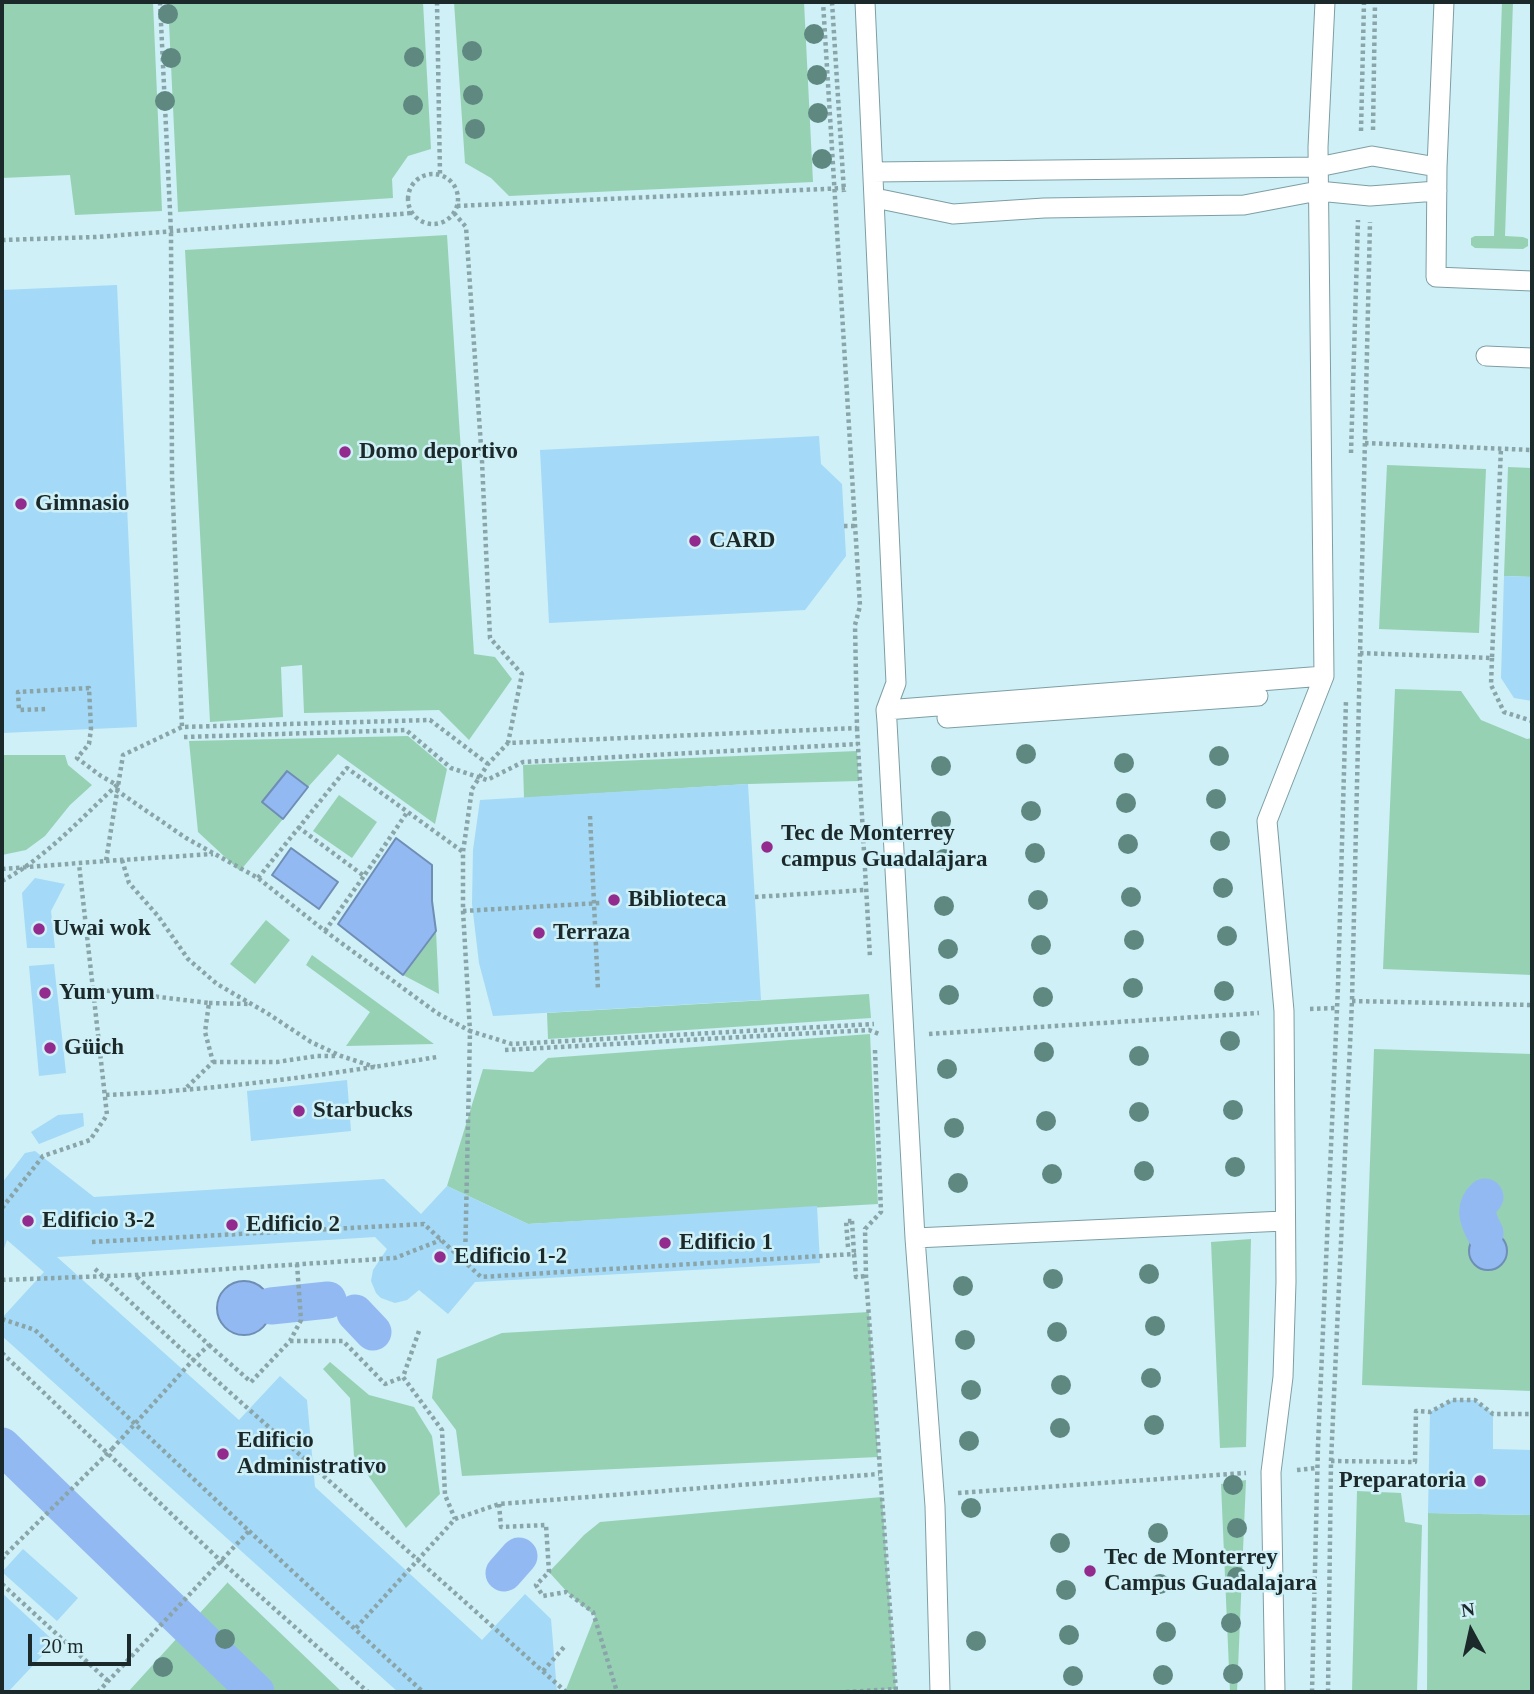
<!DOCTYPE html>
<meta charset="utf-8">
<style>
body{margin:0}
#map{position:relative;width:1534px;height:1694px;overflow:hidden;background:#cef0f6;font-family:Georgia,serif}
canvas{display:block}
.frame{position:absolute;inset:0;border:4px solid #1c292b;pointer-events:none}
.north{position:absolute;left:1436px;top:1596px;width:70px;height:70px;-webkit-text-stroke:5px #cef0f6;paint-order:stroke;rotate:352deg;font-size:19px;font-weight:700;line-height:28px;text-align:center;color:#1c292b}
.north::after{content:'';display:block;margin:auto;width:24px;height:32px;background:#1c292b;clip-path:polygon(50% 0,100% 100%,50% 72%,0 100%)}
.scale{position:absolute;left:28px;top:1634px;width:103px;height:32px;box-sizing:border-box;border:4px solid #1c292b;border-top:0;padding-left:9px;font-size:21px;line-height:24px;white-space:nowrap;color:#1c292b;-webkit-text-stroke:5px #cef0f6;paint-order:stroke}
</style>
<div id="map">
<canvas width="1534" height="1694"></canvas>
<div class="frame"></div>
<div class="north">N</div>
<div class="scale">20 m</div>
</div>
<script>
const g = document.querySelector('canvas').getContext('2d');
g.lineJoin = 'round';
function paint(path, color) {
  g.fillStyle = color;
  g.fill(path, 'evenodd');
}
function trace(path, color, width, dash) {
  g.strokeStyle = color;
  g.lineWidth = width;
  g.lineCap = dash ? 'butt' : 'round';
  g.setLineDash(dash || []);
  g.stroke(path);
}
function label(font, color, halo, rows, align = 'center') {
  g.font = font + ' Georgia,serif';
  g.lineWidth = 5;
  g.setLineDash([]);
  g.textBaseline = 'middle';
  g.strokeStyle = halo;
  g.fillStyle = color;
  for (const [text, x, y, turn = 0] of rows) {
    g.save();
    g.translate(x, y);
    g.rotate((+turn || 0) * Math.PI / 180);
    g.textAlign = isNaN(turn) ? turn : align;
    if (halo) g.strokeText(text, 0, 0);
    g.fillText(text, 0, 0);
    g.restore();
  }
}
paint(new Path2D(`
 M2 2H153L162 211 75 215 70 175 2 178Z
 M168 2H423L431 149 408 156 392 179 393 198 178 212Z
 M454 2H804L813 182 509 196 491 178 465 163Z
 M1502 2H1513L1505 236 1523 237 1528 239V246L1523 249 1475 248 1471 245V238L1475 236H1494Z
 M447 235 474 654 495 657 512 679 469 740 439 710 304 713 302 665 281 667 283 717 210 722 185 250Z
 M1387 465 1486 469 1479 633 1379 629Z
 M1508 467 1532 468V577L1504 576Z
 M1395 689 1461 691 1481 720 1527 739 1532 738V975L1383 969Z
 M408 736 447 769 435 824 338 754 308 787 287 771 263 802 283 819 240 871 198 832 189 741Z
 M857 751 859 781 748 784 524 798 523 765Z
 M2 755H65L68 765 92 785 70 805 45 836 26 850 2 855Z
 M339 795 377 822 352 858 313 831Z
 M266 920 290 940 255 984 230 964Z
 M436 931 439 994 403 975Z
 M312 955 434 1044 346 1046 370 1012 306 965Z
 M869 994 871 1018 548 1039 547 1013Z
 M870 1034 878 1204 528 1224 447 1186 483 1069 533 1072 548 1058Z
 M1374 1049 1532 1054V1391L1362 1385Z
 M1251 1239 1246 1447 1220 1448 1211 1242Z
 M869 1312 878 1457 462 1476 456 1430 432 1398 437 1359 502 1333Z
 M330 1362 369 1395 414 1407 432 1436 440 1494 406 1528 354 1456 350 1398 323 1369Z
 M1246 1480 1237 1692H1230L1221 1484Z
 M1357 1491 1401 1493 1405 1522 1422 1525 1417 1692H1352Z
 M882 1497 896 1689 836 1692H565L595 1616 568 1593 549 1572 584 1535 600 1522Z
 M1428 1513 1532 1515V1692H1427Z
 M228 1582V1583L342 1692H128Z`), '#97d1b4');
const water = new Path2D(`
 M287 771 308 787 283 819 262 802Z
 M396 838 432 865V901L436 931 403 975 338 924Z
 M291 848 338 882 319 909 272 875Z
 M1469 1251a19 19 0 1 1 38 0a19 19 0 1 1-38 0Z
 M217 1308a27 27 0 1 1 54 0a27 27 0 1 1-54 0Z`);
paint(water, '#93b9f2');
trace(water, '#6f8eb6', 2);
trace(new Path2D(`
 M1485 1233C1478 1220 1473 1208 1485 1197
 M271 1306 328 1300
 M355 1313 373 1332
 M2 1446 256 1692
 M504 1573 519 1556`), '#93b9f2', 37);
paint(new Path2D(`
 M117 285 137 727 2 733V290Z
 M819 436 821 464 842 484 846 556 805 610 549 623 540 450Z
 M1504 576 1532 577V701L1514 698 1501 678Z
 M748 784 761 1000 493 1016 479 963 472 904 473 850 480 800Z
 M35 878 65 884 51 911 55 948H27L22 893Z
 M54 964 66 1073 39 1076 29 966Z
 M347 1080 351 1131 251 1141 247 1091Z
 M83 1113 84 1126 39 1144 31 1132 58 1115Z
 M35 1151 94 1197 384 1179 421 1214 447 1186 528 1224 817 1206 820 1263 475 1282 448 1314 419 1290 407 1300 395 1303 381 1298 376 1293 371 1281 373 1270 387 1249 375 1237 57 1257 239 1420 280 1376 307 1400 315 1487 482 1640 525 1594 551 1619 557 1692H398L2 1336V1318L44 1272 7 1240 2 1254V1183L25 1153Z
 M1452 1400H1475L1493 1414V1449L1532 1450V1515L1428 1513 1430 1412Z
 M23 1549 78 1598 57 1621 2 1572Z
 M2 1593 55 1642 8 1692H2Z`), '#a4d9f7');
const lane = new Path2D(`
 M865 2 896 683 886 710 887 722 915 1238 935 1506 940 1692
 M1444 2 1437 167 1436 277 1532 281
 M873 172 1318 167 1372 156 1437 167
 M875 198 953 214 1044 208 1244 205 1318 191 1370 196 1437 191
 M1486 356 1532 358
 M886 710 1324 676
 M947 718 1258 696
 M915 1238 1284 1221
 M1275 1692 1271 1472 1283 1377 1286 1282 1284 1011 1267 821 1324 676 1318 147 1325 2`);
trace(lane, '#7e9ea4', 21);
trace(new Path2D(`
 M160 2 171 232 172 477 182 727
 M437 2 440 175
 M832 2 844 192
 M1373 130 1375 2
 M1361 131 1364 2
 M408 199a25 25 0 1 1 50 0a25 25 0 1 1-50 0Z
 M457 206 845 188
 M454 213 466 227 482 461 490 638 522 674 508 743
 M2 240 96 237 412 213
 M1365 443 1532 450
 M1351 453 1358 220
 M844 526H855
 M1360 653 1492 658 1501 448
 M1492 658 1491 685 1504 712 1532 721
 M857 728 870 957
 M184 737 406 730 451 768 487 780 523 762 858 744
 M116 790 186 838 258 878 325 931 437 1013 470 1031 463 911V852L472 789 488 764 508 743 857 728 855 625 860 606 823 2
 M590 816 598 990
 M298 827 364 876 408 811
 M122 860 129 883 158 916 188 959 217 984 267 1013 311 1042 341 1056 375 1067
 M106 861 213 854
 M2 869 106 861 123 755 182 727 430 720 488 764
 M258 878 347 768 463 852
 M2 881C47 857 80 819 117 785L101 776 77 758 89 744 91 729 89 688 18 692 19 710 46 709
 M755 897 865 890
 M463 911 600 903
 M325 931 364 876
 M93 989 209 1003 205 1032 213 1062 184 1090
 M1352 1001 1532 1005
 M209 1003 250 1004
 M1310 1009 1337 1008
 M929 1034 1259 1013
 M505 1050 869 1030 879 1034
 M875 1050 881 1212 865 1229 866 1276 896 1692
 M213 1062H277L317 1056H337
 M106 1095C217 1090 327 1075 437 1057
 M2 1208 43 1156 90 1140 107 1115 79 864
 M852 1221 854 1254
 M92 1242 424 1224 481 1277 854 1254 856 1277 866 1276
 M848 1247 846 1221H852
 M465 1263 470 1031 512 1044 874 1024
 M95 1269 179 1347 566 1692
 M2 1280 134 1275 395 1258 441 1240
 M2 1319 35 1330 249 1531 98 1692
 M419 1331 403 1377 442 1430 445 1495 455 1519
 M290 1341H343L385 1384 403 1377
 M209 1345 251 1382 290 1341 301 1320 297 1264
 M2 1353 224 1564 368 1692
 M112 1449 193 1360 209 1345 135 1275
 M1331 1461 1415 1462 1416 1411 1430 1412 1452 1400H1475L1493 1414H1532
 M1297 1470 1317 1468
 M958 1493 1246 1473
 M499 1504 501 1527 546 1525 549 1572 536 1585 543 1596 566 1592 593 1612 617 1692
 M249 1531 423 1692
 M2 1559 6 1554
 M2 1584 108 1681
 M356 1628 455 1519 499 1504 879 1474
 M543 1671 565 1646
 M846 1692 896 1689
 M1312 1692 1318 1445 1338 986 1346 700
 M1328 1692 1331 1461 1352 1001 1370 222`), '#8aa5a9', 4.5, [3.5, 3.5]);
trace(lane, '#fff', 19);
trace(new Path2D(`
 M6 1554 112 1449`), '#8aa5a9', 4.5, [3.5, 3.5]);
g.fillStyle = '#5f8881';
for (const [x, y] of [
 [168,14],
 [814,34],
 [472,51],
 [414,57],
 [171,58],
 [817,75],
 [473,95],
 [165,101],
 [413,105],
 [818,113],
 [475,129],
 [822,159],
 [1026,754],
 [1219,756],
 [1124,763],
 [941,766],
 [1216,799],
 [1126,803],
 [1031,811],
 [941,821],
 [1220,841],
 [1128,844],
 [1035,853],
 [944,859],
 [1223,888],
 [1131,897],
 [1038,900],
 [944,906],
 [1227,936],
 [1134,940],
 [1041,945],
 [948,949],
 [1133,988],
 [1224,991],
 [949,995],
 [1043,997],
 [1230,1041],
 [1044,1052],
 [1139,1056],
 [947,1069],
 [1233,1110],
 [1139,1112],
 [1046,1121],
 [954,1128],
 [1235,1167],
 [1144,1171],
 [1052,1174],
 [958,1183],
 [1149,1274],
 [1053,1279],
 [963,1286],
 [1155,1326],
 [1057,1332],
 [965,1340],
 [1151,1378],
 [1061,1385],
 [971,1390],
 [1154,1425],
 [1060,1428],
 [969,1441],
 [1233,1485],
 [971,1508],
 [1237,1528],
 [1158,1533],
 [1060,1543],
 [1237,1577],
 [1160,1584],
 [1066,1590],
 [1231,1623],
 [1166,1632],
 [1069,1635],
 [225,1639],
 [976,1641],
 [163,1667],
 [1233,1674],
 [1163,1675],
 [1073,1676]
]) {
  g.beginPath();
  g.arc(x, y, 10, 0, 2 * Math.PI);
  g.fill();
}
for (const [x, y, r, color] of [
 [345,452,7,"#932a8e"],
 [21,504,7,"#932a8e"],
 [695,541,7,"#932a8e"],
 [767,847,7,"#932a8e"],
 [614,900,7,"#932a8e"],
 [39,929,7,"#932a8e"],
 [539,933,7,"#932a8e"],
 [45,993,7,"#932a8e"],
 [50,1048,7,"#932a8e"],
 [299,1111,7,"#932a8e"],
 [28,1221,7,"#932a8e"],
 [232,1225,7,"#932a8e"],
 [665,1243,7,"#932a8e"],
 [440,1257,7,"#932a8e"],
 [223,1454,7,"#932a8e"],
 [1480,1481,7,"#932a8e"],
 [1090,1571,7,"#932a8e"]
]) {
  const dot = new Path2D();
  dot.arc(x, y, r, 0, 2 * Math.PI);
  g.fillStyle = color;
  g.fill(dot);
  trace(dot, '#cef0f6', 2.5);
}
label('bold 23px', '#1c292b', '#cef0f6', [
 ["Domo deportivo",359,452],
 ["Gimnasio",35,504],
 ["CARD",709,541],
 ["Tec de Monterrey",781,834],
 ["campus Guadalajara",781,860],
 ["Biblioteca",628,900],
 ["Uwai wok",53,929],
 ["Terraza",553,933],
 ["Yum yum",59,993],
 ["Güich",64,1048],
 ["Starbucks",313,1111],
 ["Edificio 3-2",42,1221],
 ["Edificio 2",246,1225],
 ["Edificio 1",679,1243],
 ["Edificio 1-2",454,1257],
 ["Edificio",237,1441],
 ["Administrativo",237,1467],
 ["Preparatoria",1466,1481,"right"],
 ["Tec de Monterrey",1104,1558],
 ["Campus Guadalajara",1104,1584]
], 'left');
</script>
